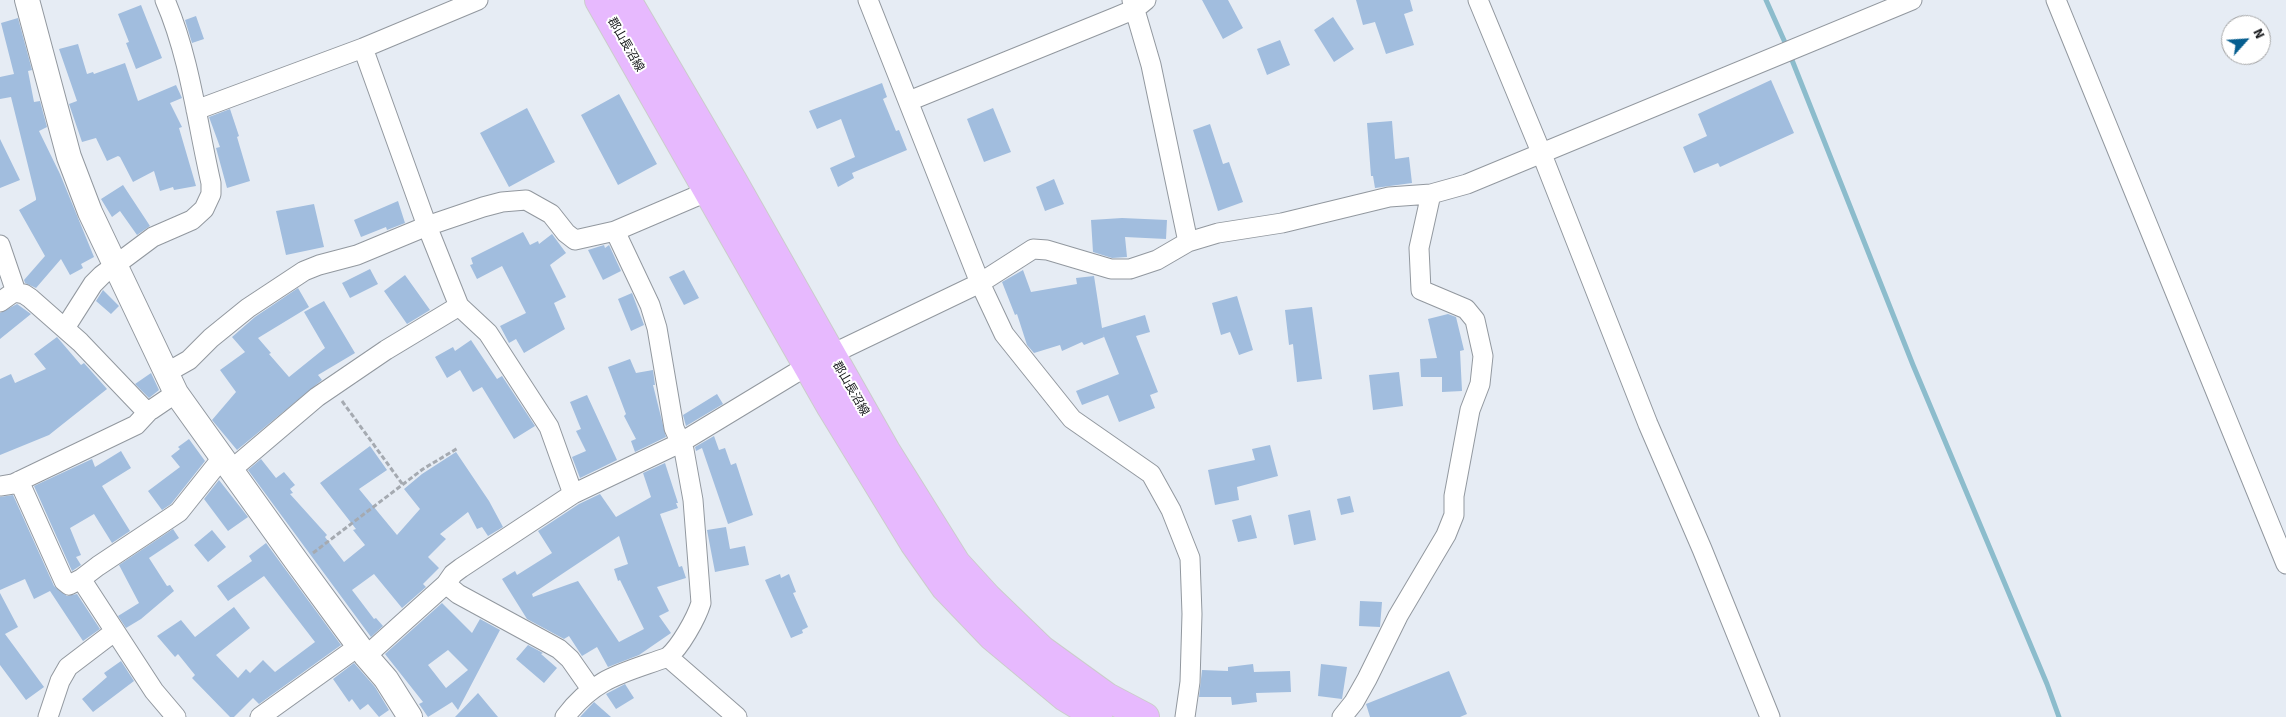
<!DOCTYPE html>
<meta charset="utf-8">
<style>
body{margin:0}
#map{position:relative;width:2286px;height:717px;overflow:hidden;background:#e6ecf4;font-family:"Source Sans 3",sans-serif}
canvas{display:block}
.north{position:absolute;left:2221px;top:15px;width:50px;height:50px;box-sizing:border-box;background:#fff;border:1px solid #a1a2a3;border-radius:50%;rotate:64deg;font-size:14px;font-weight:700;line-height:20px;text-align:center;color:#141619}
.north::after{content:'';display:block;margin:auto;width:18px;height:22px;background:#065e8f;clip-path:polygon(50% 0,100% 100%,50% 72%,0 100%)}
</style>
<div id="map">
<canvas width="2286" height="717"></canvas>
<div class="north">N</div>
</div>
<script>
const g = document.querySelector('canvas').getContext('2d');
g.lineJoin = 'round';
function trace(path, color, width, dash) {
  g.strokeStyle = color;
  g.lineWidth = width;
  g.lineCap = dash ? 'butt' : 'round';
  g.setLineDash(dash || []);
  g.stroke(path);
}
function paint(path, color) {
  g.fillStyle = color;
  g.fill(path, 'evenodd');
}
function label(font, color, halo, rows, align = 'center') {
  g.font = font + ' "Source Sans 3","Noto Sans JP",sans-serif';
  g.lineWidth = 4;
  g.setLineDash([]);
  g.textBaseline = 'middle';
  g.strokeStyle = halo;
  g.fillStyle = color;
  for (const [text, x, y, turn = 0] of rows) {
    g.save();
    g.translate(x, y);
    g.rotate((+turn || 0) * Math.PI / 180);
    g.textAlign = isNaN(turn) ? turn : align;
    if (halo) g.strokeText(text, 0, 0);
    g.fillText(text, 0, 0);
    g.restore();
  }
}
trace(new Path2D(`
 M1766 0 1787 47
 M1790 55 1913 365 2047 684 2059 717`), '#8cbccc', 5);
paint(new Path2D(`
 M1202 0H1228L1243 28 1223 39Z
 M1356 0H1410L1413 11 1404 14 1414 45 1386 54 1375 22 1363 25Z
 M141 5 162 58 136 69 126 43 129 42 118 14Z
 M196 16 204 39 192 43 185 20Z
 M1333 17 1354 49 1334 62 1314 30Z
 M18 18 32 70 28 71 34 102 40 101 47 127 39 131 60 174 94 257 81 264 83 268 70 275 61 259 36 288 25 283 24 280 45 256 19 210 36 200V198L11 97 0 99V77L14 74 1 23Z
 M1280 40 1290 65 1267 75 1257 49Z
 M78 44 87 74 93 72 94 74 125 63 138 101 176 85 182 98 170 103 182 127 179 128 196 186 174 190 173 187 160 191 154 171 133 182 120 157 118 156 107 161 96 138 82 142 69 104 77 101 59 49Z
 M1771 80 1794 133 1720 167 1718 163 1694 173 1683 147 1707 136 1698 114Z
 M882 83 887 97 883 99 896 131 899 130 907 150 852 173 854 178 838 187 830 168 855 157 841 119 817 129 809 111Z
 M619 94 657 164 618 185 581 115Z
 M527 108 555 162 509 187 480 133Z
 M993 108 1011 152 984 162 967 119Z
 M230 109 239 136 237 137 250 181 227 188 216 148 220 147 209 117Z
 M1392 121 1395 159 1409 157 1412 183 1375 188 1373 176H1371L1367 123Z
 M1210 124 1223 164 1229 162 1243 202 1218 211 1193 130Z
 M0 139 20 180 0 188Z
 M1054 179 1064 204 1045 211 1036 187Z
 M123 185 150 226 137 235 120 211 112 217 101 199Z
 M398 201 405 223 387 230 386 227 361 237 354 220Z
 M314 204 324 247 286 255 276 211Z
 M1122 218 1167 220 1166 239 1125 237 1127 257 1112 258 1093 252 1091 220Z
 M523 232 530 245 538 241 539 244 552 234 566 253 550 265 566 297 554 303 565 329 524 353 516 339 509 343 500 326 526 313 502 266 477 279 470 265 473 264 471 258Z
 M604 245 605 248 609 245 621 271 603 280 588 250Z
 M370 269 378 284 350 298 342 283Z
 M684 270 699 298 684 305 669 277Z
 M1023 270 1031 292 1077 284 1076 278 1094 276 1102 328 1145 315 1150 332 1136 336 1158 392 1150 395 1155 408 1119 422 1108 395 1082 405 1076 391 1119 374 1103 334 1104 337 1084 345 1082 342 1062 351 1060 345 1034 353 1027 345 1017 314 1015 315 1002 282Z
 M405 275 430 310 407 324 384 291Z
 M298 288 309 307 258 338 271 353 269 354 289 377 325 348 304 312 324 301 355 353 318 375 322 380 237 450 212 420 236 392 220 370 245 352 232 337 255 317Z
 M103 290 119 306 111 314 96 301Z
 M632 293 644 325 631 331 618 299Z
 M1237 296 1253 350 1239 355 1230 332 1221 335 1212 303Z
 M17 304 31 314 0 339V313Z
 M1312 307 1322 379 1297 382 1293 344 1289 345 1285 310Z
 M1448 314 1456 317 1464 350 1460 351 1462 391 1442 392V377H1421L1420 359 1437 358 1428 319Z
 M57 337 81 365 84 363 107 389 49 435 0 455V379L11 374 15 383 46 369 34 354Z
 M471 340 497 379 502 376 535 426 514 439 482 387 473 392 460 370 447 378 435 357 453 347 455 351Z
 M630 359 636 373 653 370 655 385H653L666 437 635 452 631 441 636 439 624 416 626 414 608 367Z
 M1399 372 1403 406 1373 410 1369 375Z
 M151 373 159 390 149 398 135 384Z
 M717 394 723 404 686 426 683 415Z
 M587 395 617 460 580 478 572 457 586 451 576 431 581 429 570 402Z
 M714 436 719 450 725 448 731 465 736 463 753 515 728 524 702 448 696 451 695 447Z
 M189 439 205 461 171 504 162 510 148 491 180 467 171 456 180 449 178 447Z
 M1270 445 1278 476 1237 487 1239 500 1215 505 1208 470 1255 460 1252 449Z
 M370 446 387 470 359 489 397 535 420 509 404 489 422 474 456 452 489 501 503 527 488 536 482 527 477 529 468 512 440 534 446 539 428 557 439 568 423 584 426 587 402 608 374 574 352 590 374 619 376 618 383 626 371 637 248 470 261 459 276 478 284 472 295 485 290 489 293 493 290 494 327 535 325 537 344 562 365 545 353 530 356 529 320 483Z
 M121 451 131 468 102 486 130 531 112 543 94 514 70 528 81 555 76 557 81 565 72 571 34 486 92 459 95 467Z
 M665 463 678 503H676L678 508 660 514 679 567 682 566 686 578 657 587 669 611 659 616 671 633 639 655 608 667 597 647 582 656 569 636 564 639 527 619 502 579 515 571 517 575 552 553 538 531 579 504 600 494 616 517 651 497 643 473ZM619 536 628 564 614 569 618 581 620 580 644 629 619 642 578 581 533 597 532 594Z
 M219 480 248 517 228 531 204 499Z
 M13 495 54 586 67 596 77 594 100 629 83 641 50 591 34 599 25 579 0 590V497Z
 M1350 496 1354 512 1341 515 1337 499Z
 M1310 510 1316 540 1294 545 1288 515Z
 M1251 515 1257 538 1238 542 1232 520Z
 M726 527 730 549 745 546 749 565 715 572 707 530Z
 M173 529 179 538 149 558 167 586 170 585 174 591 141 619 126 628 118 616 139 603 119 565Z
 M212 530 226 547 208 562 194 545Z
 M266 543 341 645 259 704 253 698 234 717H230L192 678 195 675 178 654 175 657 157 636 181 620 195 637 234 607 250 628 216 655 238 678 246 669 250 673 263 660 275 672 315 642 264 576 228 601 217 586 252 561 249 556Z
 M780 574 781 578 789 574 796 592 793 593 808 627 802 630 803 633 791 638 765 580Z
 M0 593 18 627 5 634 44 687 26 700 0 665Z
 M1360 601 1382 602 1380 627 1359 626Z
 M442 603 472 633 480 619 500 630 458 710 452 702 428 717 419 704 423 702 385 654ZM448 650 468 670 446 688 428 665Z
 M528 645 543 653 541 654 557 668 544 683 516 659Z
 M121 661 134 681 93 712 82 699 107 677 104 673Z
 M354 663 375 687 389 710 379 717 368 704 360 710 352 699 349 702 333 679Z
 M1253 664 1254 672 1290 671 1291 692 1256 693 1257 702 1232 705 1231 697H1199L1202 670 1228 671V667Z
 M1321 664 1347 667 1342 699 1318 696Z
 M1449 671 1467 714 1460 717H1370L1366 704Z
 M625 684 634 698 616 709 606 694Z
 M478 693 498 717H455Z
 M594 702 611 717H580Z`), '#a1bdde');
const minor = new Path2D(`
 M868 0 980 283 1004 334 1072 419 1151 474 1171 510 1190 558 1192 614 1190 682 1185 717
 M1132 0 1151 65 1188 242
 M1478 0 1541 152 1648 424 1702 549 1770 717
 M2056 0 2286 564
 M363 48 427 226 459 306 488 333 549 427 573 494
 M909 101 1116 17 1135 9 1146 0
 M196 110 363 48 478 0
 M615 231 718 187
 M0 245 16 292
 M0 302 14 292 24 294 30 298 80 342 144 409 151 410 176 393
 M65 328 93 284 102 275 153 237 192 220 204 209 211 194V183C197 122 190 58 165 0
 M166 373 189 360 211 338 248 308 304 271 319 265 357 255 427 226 483 207 502 202 526 200 551 214 566 233 575 240 615 231 650 305 657 328 674 428 684 450 693 500 701 603C696 619 680 647 668 657 624 673 595 677 565 717
 M231 470 317 397 386 350 459 306
 M19 481 64 581 69 585 81 579 154 691 176 717
 M0 486 13 484 136 425 149 411
 M81 579 98 566 179 512 222 458
 M446 584 458 594 559 649 570 659 591 689
 M366 656 446 584 453 574 461 568 573 494 680 443 807 366 980 283 1033 249 1047 250 1111 269H1130L1157 260 1188 242 1218 233 1282 223 1389 197 1431 194 1467 184 1912 0
 M668 657 737 717
 M48 717 60 681 68 667 114 632
 M260 717 359 646
 M1342 717 1354 702 1367 679 1398 616 1446 535 1454 515V496L1470 410 1480 384 1483 356 1475 320 1466 309 1421 290 1419 248 1431 194`);
const tertiary = new Path2D(`
 M27 0 69 157 90 212 176 393 297 562 366 656 386 679 410 717`);
const primary = new Path2D(`
 M599 0 831 407 914 543 945 587 993 637 1065 697 1098 717
 M627 0 733 181 886 451 956 563 987 597 1042 650 1107 697 1145 717`);
trace(minor, '#92989f', 21);
trace(tertiary, '#92989f', 26);
trace(primary, '#cbcccc', 30);
trace(new Path2D(`
 M342 401 403 485
 M313 553 423 469 458 448`), '#a5aab1', 3, [5, 2.5]);
trace(minor, '#fff', 19);
trace(tertiary, '#fff', 24);
trace(primary, '#e7b9fe', 28);
label('12px', '#141619', '#fff', [
 ["郡山長沼線",625,45,60],
 ["郡山長沼線",850,389,60]
]);
</script>
